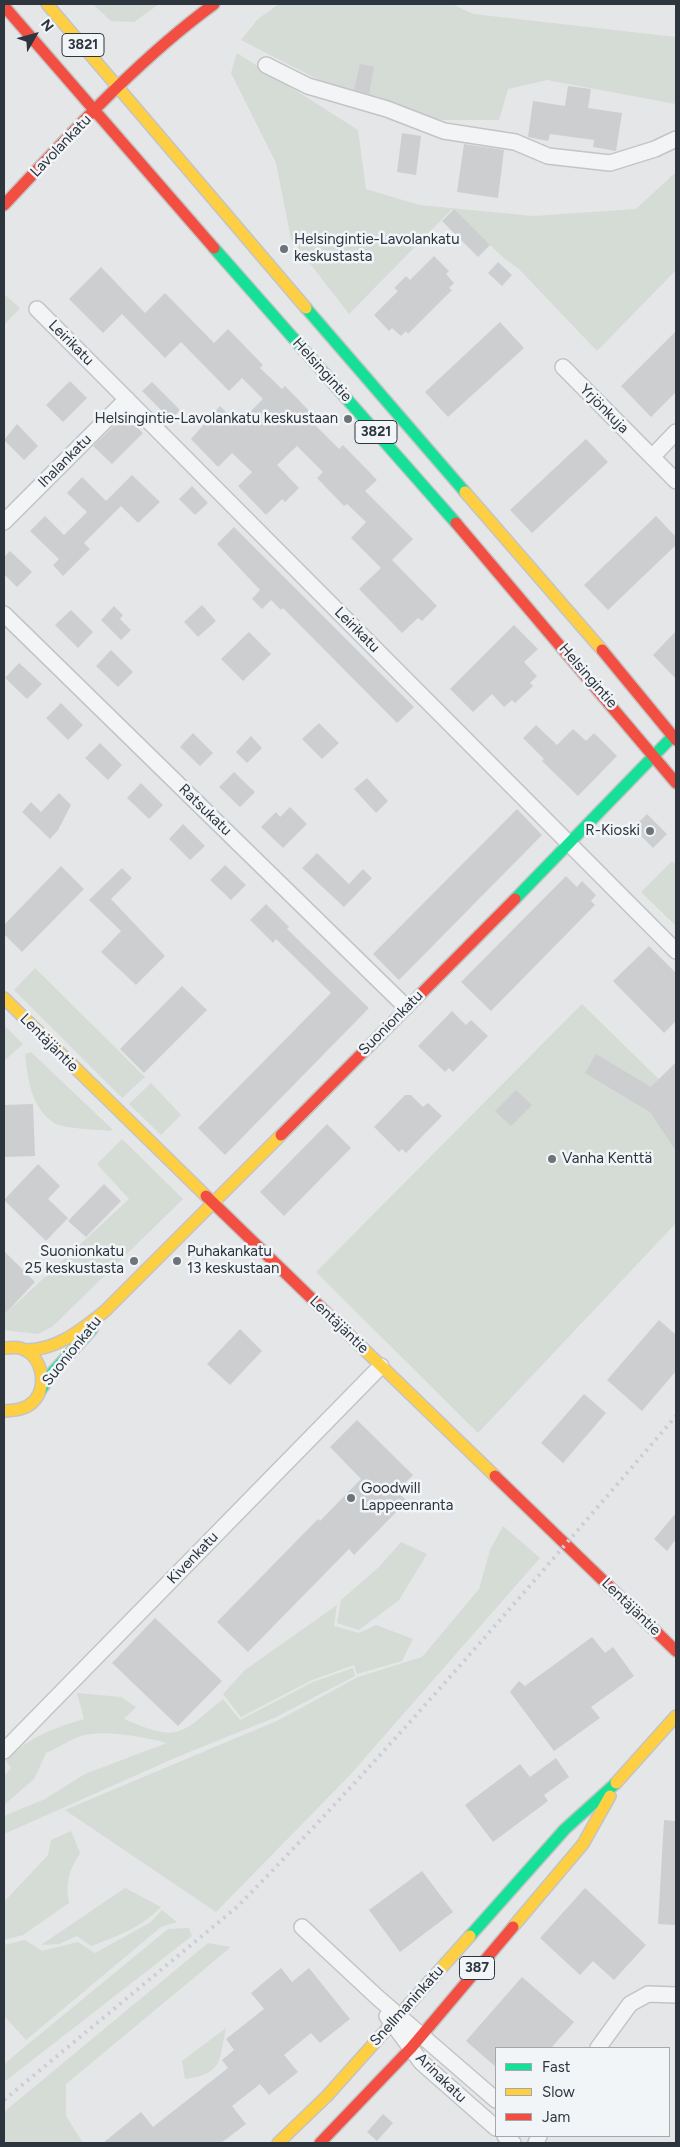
<!DOCTYPE html>
<meta charset="utf-8">
<style>
body{margin:0}
#map{position:relative;width:680px;height:2147px;overflow:hidden;background:#e4e6e8;font-family:Figtree,sans-serif}
canvas{display:block}
.frame{position:absolute;inset:0;border:5px solid #2d353f;pointer-events:none}
.legend{position:absolute;left:495px;top:2047px;width:175px;height:90px;box-sizing:border-box;background:#f2f5f7;border:1px solid #a3a8ad;margin:0;padding:6px 9px;list-style:none;font-size:15px;color:#2d353f}
.legend li{display:flex;align-items:center;gap:10px;height:25px}
.legend b{width:25px;border:1px solid #a3a8ad}
.north{position:absolute;left:10px;top:10px;width:50px;height:50px;-webkit-text-stroke:4px #f2f5f7;paint-order:stroke;rotate:52deg;font-size:14px;font-weight:700;line-height:20px;text-align:center;color:#2d353f}
.north::after{content:'';display:block;margin:auto;width:18px;height:22px;background:#2d353f;clip-path:polygon(50% 0,100% 100%,50% 72%,0 100%)}
</style>
<div id="map">
<canvas width="680" height="2147"></canvas>
<div class="frame"></div>
<ul class="legend">
<li><b style="height:6px;background:#16e098"></b>Fast</li>
<li><b style="height:6px;background:#ffcf43"></b>Slow</li>
<li><b style="height:6px;background:#f24e42"></b>Jam</li>
</ul>
<div class="north">N</div>
</div>
<script>
const g = document.querySelector('canvas').getContext('2d');
g.lineJoin = 'round';
function paint(path, color) {
  g.fillStyle = color;
  g.fill(path, 'evenodd');
}
function trace(path, color, width, dash) {
  g.strokeStyle = color;
  g.lineWidth = width;
  g.lineCap = dash ? 'butt' : 'round';
  g.setLineDash(dash || []);
  g.stroke(path);
}
function label(font, color, halo, rows, align = 'center') {
  g.font = font + ' Figtree,sans-serif';
  g.lineWidth = 5;
  g.setLineDash([]);
  g.textBaseline = 'middle';
  g.strokeStyle = halo;
  g.fillStyle = color;
  for (const [text, x, y, turn = 0] of rows) {
    g.save();
    g.translate(x, y);
    g.rotate((+turn || 0) * Math.PI / 180);
    g.textAlign = isNaN(turn) ? turn : align;
    if (halo) g.strokeText(text, 0, 0);
    g.fillText(text, 0, 0);
    g.restore();
  }
}
paint(new Path2D(`
 M93 4H159L134 22 111 21Z
 M279 4H452L473 14 676 37V104L547 80 508 89 499 120H441L321 81 241 40 258 19Z
 M237 53 358 130 366 189 419 205 533 216 636 209 676 172V270L597 351 518 268 506 260 452 209 349 314 291 239 276 163 231 73Z
 M4 294 20 308 4 325Z
 M672 861 676 865V926L641 892Z
 M35 968 145 1077 122 1098 14 990Z
 M582 1004 676 1096V1223L478 1433 316 1272Z
 M4 1025 23 1044 4 1061Z
 M31 1052 112 1129 111 1131C100 1130 63 1128 56 1124 31 1109 28 1080 25 1054Z
 M151 1083 181 1115 161 1135 129 1104Z
 M122 1139 183 1199 52 1327 38 1334 4 1330V1315L129 1199 97 1164Z
 M503 1526 540 1558 349 1776 216 1912 65 1810 279 1720 358 1677 422 1657 479 1589 490 1550Z
 M401 1542 427 1554 399 1600 359 1630 337 1623 341 1600 379 1567Z
 M337 1605 334 1626 359 1633 376 1625 413 1639 402 1661 357 1674 354 1665 312 1680 241 1717 223 1694 245 1670Z
 M353 1668 355 1676 276 1717 177 1757 4 1834V1816L45 1799 85 1774 167 1743C146 1737 102 1729 81 1736 69 1740 58 1748 46 1753L34 1779 4 1805V1776L11 1768 6 1761C28 1737 54 1728 84 1719L77 1693 121 1697 136 1707 124 1719C180 1743 179 1735 223 1699L240 1720 313 1682Z
 M71 1831 80 1853C69 1870 65 1883 69 1903L23 1935 4 1940V1902L48 1855 51 1840Z
 M125 1888 161 1907C142 1927 116 1937 91 1946L77 1936 59 1944 41 1945Z
 M162 1910 177 1922 161 1927 26 2040 4 2016V1945L25 1940 42 1951 78 1942 95 1953 151 1922Z
 M189 1928 192 1936 4 2082V2064L168 1929Z
 M208 1943 231 1947 66 2084V2116L83 2143H4V2112Z
 M226 2028C219 2061 223 2074 185 2079L182 2061Z`), '#d5dbd5');
paint(new Path2D(`
 M360 64 374 67 369 94 354 90Z
 M568 86 591 89 588 108 622 113 616 151 593 147 594 140 550 134 548 141 528 137 533 101 565 106Z
 M402 133 421 136 416 175 397 172Z
 M464 144 504 150 498 198 457 192Z
 M454 209 490 245 478 257 442 221Z
 M434 256 449 271 446 274 454 283 449 288 452 290 408 334 406 331 401 336 392 328 389 331 374 315 398 291 394 288 406 276 410 280Z
 M498 262 512 275 502 286 488 273Z
 M101 267 145 313 165 293 214 343 228 329 263 365 260 368 282 389 285 386 319 421 315 425 339 449 343 445 377 480 365 491 413 539 392 560 437 606 422 621 418 618 402 633 359 589 381 568 351 538 366 522 347 504 344 506 317 478 323 472 297 446 277 465 299 488 285 502 282 499 266 515 238 486 252 472 232 453 218 467 191 439 220 406 238 424 263 399 242 378 229 391 181 342 165 358 122 314 103 333 69 299Z
 M500 322 524 348 448 417 425 392Z
 M676 331V392L651 417 621 386Z
 M70 381 87 398 63 422 46 405Z
 M152 382 180 410 171 420 142 391Z
 M125 415 143 433 112 464 93 446Z
 M17 424 38 446 24 460 4 440Z
 M586 439 608 462 532 533 510 510Z
 M132 475 160 502 138 523 121 506 84 543 90 549 63 576 53 565 59 559 30 531 45 516 64 535 87 512 67 493 82 477 106 501Z
 M192 486 208 503 195 515 179 499Z
 M656 516 676 537V545L608 610 584 585Z
 M234 527 414 707 397 723 283 608 281 610 271 600 262 609 252 599 260 590 217 544Z
 M10 551 32 572 17 587 4 574V557Z
 M202 605 216 621 198 637 184 622Z
 M114 606 123 615 120 619 131 630 121 640 101 620Z
 M71 610 93 632 78 648 55 625Z
 M514 625 538 649 524 662 537 676 530 683 533 686 515 703 512 700 504 707 492 694 473 712 450 689Z
 M676 631V679L653 655Z
 M249 632 271 654 243 681 221 659Z
 M111 650 133 672 118 687 96 666Z
 M19 663 42 684 27 699 5 678Z
 M61 703 83 725 68 740 46 718Z
 M319 723 339 743 322 759 302 739Z
 M536 725 557 745 573 729 586 741 594 733 617 756 578 796 542 761 544 759 523 738Z
 M193 733 213 753 200 766 180 747Z
 M251 736 262 748 247 763 236 752Z
 M100 743 122 765 108 780 85 758Z
 M234 772 255 792 240 807 219 787Z
 M367 778 388 801 376 813 354 789Z
 M141 783 163 805 149 819 127 798Z
 M59 793 71 805 58 830 50 839 22 812 31 802 41 812Z
 M290 807 307 824 283 848 261 827 276 812 280 817Z
 M517 809 542 835 399 980 373 954Z
 M647 814 667 834 653 848 633 828Z
 M183 824 205 846 190 860 169 839Z
 M317 853 349 884 363 869 372 878 344 907 302 868Z
 M225 865 246 885 231 900 210 880Z
 M61 866 84 889 22 952 4 934V925Z
 M122 868 132 878 111 899 165 956 136 985 101 952 121 931 89 900Z
 M566 876 577 887 582 881 596 895 591 901 595 905 491 1011 461 982Z
 M266 904 289 927 287 929 369 1008 225 1155 198 1128 331 993 276 939 273 943 250 920Z
 M649 946 676 973V1021L664 1033 613 981Z
 M182 986 207 1010 144 1073 120 1049Z
 M452 1011 466 1025 471 1020 488 1036 453 1072 449 1068 445 1072 418 1046Z
 M596 1054 651 1087 676 1062V1151L650 1112 585 1073Z
 M516 1090 532 1105 511 1126 495 1111Z
 M405 1095H411L423 1107 428 1103 442 1116 406 1153 402 1149 399 1152 374 1127Z
 M33 1104 35 1156 4 1157V1105Z
 M327 1124 351 1148 284 1216 260 1192Z
 M38 1164 60 1186 48 1199 68 1218 46 1241 4 1200Z
 M104 1184 121 1201 86 1237 68 1221Z
 M4 1251 35 1282 4 1315Z
 M659 1320 676 1335V1371L642 1411 607 1380Z
 M240 1329 262 1351 230 1385 207 1364Z
 M584 1394 606 1413 563 1463 541 1443Z
 M357 1420 413 1475 397 1491 407 1501 354 1555 349 1549 248 1652 217 1622 318 1519 320 1521 361 1479 330 1447Z
 M676 1513V1539L667 1551 654 1539Z
 M155 1618 222 1681 178 1726 112 1663Z
 M592 1637 605 1653 613 1647 634 1676 591 1707 600 1718 554 1751 510 1692 519 1681 525 1686Z
 M556 1758 569 1777 544 1795 548 1801 493 1842 465 1805 520 1764 530 1777Z
 M664 1820 676 1821V1925L658 1924Z
 M422 1871 453 1912 400 1952 369 1910Z
 M585 1888 646 1945 614 1980 593 1961 580 1975 540 1938Z
 M281 1968 292 1982 309 1968 350 2019 320 2043 311 2033 284 2055 298 2072 269 2095 260 2084 232 2106 246 2124 221 2143H103L141 2112 153 2127 228 2068 222 2060 234 2050 226 2039 264 2009 251 1993Z
 M522 1977 574 2022 551 2048H496V2067L466 2041Z
 M383 2114 393 2123 377 2141 367 2132Z`), '#ccced0');
const street = new Path2D(`
 M266 65 308 86 387 109 444 131 515 142 548 156 610 163 655 149 676 139
 M37 309 676 951
 M563 367 676 481
 M652 457 676 432
 M4 522 127 399
 M4 614 406 1007
 M4 1751 381 1366
 M302 1927 377 1997 496 2100
 M387 2016 421 2062 496 2128
 M598 2048 630 2004 648 1994 676 1995
 M505 2136 513 2143
 M536 2143 539 2136`);
const fast = new Path2D(`
 M214 248 456 523
 M306 308 465 492
 M515 899 673 736
 M40 1391 53 1372 92 1329
 M470 1936 565 1829 616 1783`);
const slow = new Path2D(`
 M47 4 306 308
 M465 492 602 650
 M4 998 206 1196
 M342 1328 495 1476
 M4 1348C9 1348 15 1347 20 1348 42 1354 49 1387 33 1402 25 1410 14 1410 4 1411
 M24 1350C56 1351 81 1330 105 1311L281 1135
 M616 1783 676 1716
 M513 1927 583 1844 610 1796
 M278 2143 327 2096 470 1936`);
const jam = new Path2D(`
 M4 6 214 248
 M4 205C71 134 135 62 214 4
 M456 523 676 783
 M602 650 676 740
 M281 1135 515 899
 M206 1196 342 1328
 M495 1476 676 1651
 M320 2143 411 2048 513 1927`);
trace(street, '#c2c4c6', 18);
trace(fast, '#c2c4c6', 14);
trace(slow, '#c2c4c6', 14);
trace(jam, '#c2c4c6', 14);
trace(street, '#f3f4f5', 15);
trace(fast, '#16e098', 11);
trace(slow, '#ffcf43', 11);
trace(jam, '#f24e42', 11);
trace(new Path2D(`
 M4 2100 237 1907C391 1750 533 1582 676 1416`), '#ccced0', 4, [2.5, 5]);
for (const [x, y, r, color] of [
 [284,249,5,"#6d737a"],
 [348,419,5,"#6d737a"],
 [650,831,5,"#6d737a"],
 [552,1159,5,"#6d737a"],
 [134,1261,5,"#6d737a"],
 [177,1261,5,"#6d737a"],
 [351,1498,5,"#6d737a"]
]) {
  const dot = new Path2D();
  dot.arc(x, y, r, 0, 2 * Math.PI);
  g.fillStyle = color;
  g.fill(dot);
  trace(dot, '#f2f5f7', 2);
}
for (const [x, y, w] of [
 [83,45,42],
 [376,432,42],
 [477,1968,35]
]) {
  const box = new Path2D();
  box.roundRect(x - w / 2, y - 11.5, w, 23, 4);
  g.fillStyle = '#f2f5f7';
  g.fill(box);
  trace(box, '#2d353f', 1);
}
label('bold 14px', '#2d353f', null, [
 ["3821",83,45],
 ["3821",376,432],
 ["387",477,1968]
]);
label('15px', '#2d353f', '#f2f5f7', [
 ["Lavolankatu",61,146,-46],
 ["Leirikatu",71,343,45],
 ["Helsingintie",322,370,48],
 ["Yrjönkuja",604,409,45],
 ["Ihalankatu",65,461,-45],
 ["Leirikatu",357,630,45],
 ["Helsingintie",588,676,49],
 ["Ratsukatu",205,810,44],
 ["Suonionkatu",391,1023,-45],
 ["Lentäjäntie",49,1043,45],
 ["Lentäjäntie",339,1325,44],
 ["Suonionkatu",72,1351,-51],
 ["Kivenkatu",193,1558,-46],
 ["Lentäjäntie",631,1607,44],
 ["Snellmaninkatu",407,2006,-48],
 ["Arinakatu",441,2078,44]
]);
label('15px', '#2d353f', '#f2f5f7', [
 ["Helsingintie-Lavolankatu",294,240],
 ["keskustasta",294,257],
 ["Helsingintie-Lavolankatu keskustaan",338,419,"right"],
 ["R-Kioski",640,831,"right"],
 ["Vanha Kenttä",562,1159],
 ["Suonionkatu",124,1252,"right"],
 ["25 keskustasta",124,1269,"right"],
 ["Puhakankatu",187,1252],
 ["13 keskustaan",187,1269],
 ["Goodwill",361,1489],
 ["Lappeenranta",361,1506]
], 'left');
</script>
